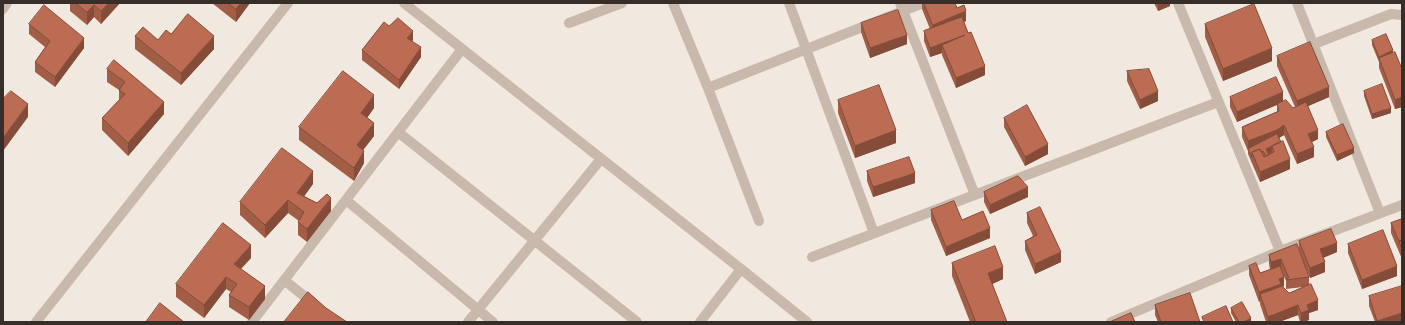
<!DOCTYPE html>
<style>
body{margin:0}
#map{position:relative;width:1405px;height:325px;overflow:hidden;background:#f1e9df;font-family:"PT Sans",sans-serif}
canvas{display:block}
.frame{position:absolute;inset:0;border:4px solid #372e2a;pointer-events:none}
</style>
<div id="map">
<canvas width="1405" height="325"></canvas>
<div class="frame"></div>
</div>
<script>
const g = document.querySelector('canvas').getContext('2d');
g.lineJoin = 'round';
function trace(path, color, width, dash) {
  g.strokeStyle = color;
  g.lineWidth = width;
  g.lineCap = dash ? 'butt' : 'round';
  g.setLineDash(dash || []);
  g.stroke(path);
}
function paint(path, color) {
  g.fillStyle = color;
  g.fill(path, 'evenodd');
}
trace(new Path2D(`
 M404 3 741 269
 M673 3 708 88 759 221
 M789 3 874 233
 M900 3 975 195
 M1178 3 1280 251
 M1297 3 1380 213
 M3 9 7 3
 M569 23 622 3
 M1314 44 1391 14 1402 15
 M708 88 923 3
 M398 132 637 322
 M346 200 493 322
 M812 257 1218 102
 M284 280 314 304
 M36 322 288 3
 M252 322 462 49
 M468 322 601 159
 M700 322 741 269 807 322
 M1111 322 1280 251 1402 205`), '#c8b9ac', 10);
paint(new Path2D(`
 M70 3H120L101 24 94 17 87 25 70 11Z
 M212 3H250L236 22Z
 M922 3H955L957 8 966 21 964 22 985 75 956 88 942 55V53L930 57 924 41V31L930 29 922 9Z
 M1154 3H1170V6L1158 11Z
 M861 23 907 44 870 58 861 32Z
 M29 24 84 48 55 87 35 72V62L45 47 29 34Z
 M1205 24 1272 61 1223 81 1205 37Z
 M171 34 214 49 181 85 135 49V36L158 40Z
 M413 40 412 41 421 57 399 89 362 60V50Z
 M1372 40 1393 53 1402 69V107L1395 109 1379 68V62L1372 45Z
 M1277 56 1329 97 1308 106 1318 139 1312 142 1314 157 1297 164 1284 135 1279 138 1290 169 1260 182 1248 154V151L1242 137V127L1277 112V105L1237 122 1230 107V97L1283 101 1293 108 1295 107 1277 66Z
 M107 69 164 102V114L128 156 102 130V118L119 100V90L107 82Z
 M1127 71 1158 101 1140 109 1127 81Z
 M1364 91 1391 113 1372 119 1364 96Z
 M838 100 896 143 855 158 838 113Z
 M374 108 367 118 374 136 363 150 364 163 354 181 299 140V127Z
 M1004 118 1048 154 1025 166 1004 127Z
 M1326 132 1354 153 1337 161 1326 137Z
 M867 171 915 183 873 197 867 181Z
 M313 184 304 196 331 211 307 242 298 235V222L299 221 288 213 265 238 240 215V202Z
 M984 192 1028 197 990 214 984 202Z
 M931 210 962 220 990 238 946 256 931 220Z
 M1027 213 1061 262 1035 274 1025 250V241L1033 236 1027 223Z
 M1402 219V259L1391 233V223Z
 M1299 241 1337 252 1323 258 1325 272 1310 278 1299 251Z
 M1297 244 1309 277V285L1318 310 1309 313V320L1303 322H1300L1298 315 1279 322H1266L1260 304V301L1259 302 1249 275V266L1260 273 1270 270 1269 264V255ZM1281 269 1286 281V289L1303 287 1289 293 1283 287 1284 286Z
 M1348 244 1397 276 1362 289 1348 253Z
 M251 258 241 269 265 299 249 320 229 307V295L231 292 226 289 204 318 176 297V284Z
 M952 263 1003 279 992 284 1007 322H970L952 276Z
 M1369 296 1402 322H1375L1369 306Z
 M1155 305 1200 322H1158L1155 315Z
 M1231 308 1251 322H1236L1231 313Z`), '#a25d47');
paint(new Path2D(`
 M109 3H120L101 24V11Z
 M241 3H250L236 22V9Z
 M1158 3H1170V6L1158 11Z
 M94 5V17L87 25V12Z
 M966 11V21L933 34V25Z
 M413 31V40L407 48V38Z
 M907 35V44L870 58V48Z
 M965 35 942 45V53L930 57V48Z
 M214 36V49L181 85V73Z
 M84 38V48L55 87V77Z
 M421 47V57L399 89V80Z
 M1272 48V61L1223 81V69Z
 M1393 50V56L1379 58V62V57Z
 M985 66V75L956 88V78Z
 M1329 87V97L1297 111V101Z
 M1158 91V101L1140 109V100Z
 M1283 92V102L1237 122V112Z
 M374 95V108L361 126V113Z
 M1402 97V107L1395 109V100Z
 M164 102V114L128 156V143Z
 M28 104V117L3 151V138Z
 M1391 108V113L1372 119V114Z
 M374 123V136L357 158V145Z
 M1284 125V135L1277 139 1248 149V151V141Z
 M896 130V143L855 158V146Z
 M1318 130V139L1308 144V134Z
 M1048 144V154L1025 166V157Z
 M1272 147V152L1266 155V149Z
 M1314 147V157L1297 164V154Z
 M1354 148V153L1337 161V155Z
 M364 151V163L354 181V168Z
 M1290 159V169L1260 182V172Z
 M313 171V184L297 206V193Z
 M915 173V183L873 197V187Z
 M1028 187V197L990 214V205Z
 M331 198V211L307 242V229Z
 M288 200V213L265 238V225Z
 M990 228V238L946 256V247Z
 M1337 243V252L1320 259V249Z
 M251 245V258L234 276V264Z
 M1061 252V262L1035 274V264Z
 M1281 259V269L1271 272V262Z
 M1325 262V272L1310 278V268Z
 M1397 266V276L1362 289V280Z
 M1003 267V279L988 286V273Z
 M226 277V289L204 318V305Z
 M1284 277V286L1260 294V301L1259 302V292L1279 279Z
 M265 286V299L249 320V307Z
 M1318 300V310L1309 313V320L1303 322H1301V313L1307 305Z
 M1298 305V315L1279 322H1268V317Z
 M1402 313V322H1377V321Z
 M1251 318V322H1244Z`), '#844c39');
const building = new Path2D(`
 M76 3H109L101 11 94 5 87 12Z
 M228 3H241L236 9Z
 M924 3H955L957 8 964 5 966 11 933 25Z
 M1254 4 1272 48 1223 69 1205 24Z
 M44 5 84 38 55 77 35 62 50 41 29 24Z
 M898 10 907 35 870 48 861 23Z
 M188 14 214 36 181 73 135 36 143 27 158 40 166 30 171 34Z
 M962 17 968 33 971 32 985 66 956 78 942 45 965 35 930 48 924 31Z
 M398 18 413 31 407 38 421 47 399 80 362 50 384 22 389 26Z
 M1386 34 1393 50 1379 57 1372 40Z
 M1310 42 1329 87 1297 101 1277 56Z
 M1395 52 1402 69V97L1395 100 1379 58Z
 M114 60 164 102 128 143 102 118 125 94 119 90 125 82 107 69Z
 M1149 69 1158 91 1140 100 1127 71Z
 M343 71 374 95 361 113 374 123 357 145 364 151 354 168 299 127Z
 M1276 77 1283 92 1237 112 1230 97Z
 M1382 84 1391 108 1372 114 1364 91Z
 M879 85 896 130 855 146 838 100Z
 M11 91 28 104 3 138V99Z
 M1286 100 1293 108 1306 102 1318 130 1308 134 1314 147 1297 154 1284 125 1277 130 1248 141 1242 127 1279 111 1277 104Z
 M1027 105 1048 144 1025 157 1004 118Z
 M1343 124 1354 148 1337 155 1326 132Z
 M1277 134 1281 142 1266 149 1269 155 1266 156 1263 151 1261 152 1260 149 1252 152V157L1248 149Z
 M1283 141 1290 159 1260 172 1252 152 1260 149 1264 157 1274 152 1272 146Z
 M282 148 313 171 297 193 317 203 327 194 331 198 307 229 298 222 304 212 288 200 265 225 240 202Z
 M909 157 915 173 873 187 867 171Z
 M1018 176 1028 187 990 205 984 192Z
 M954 201 962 220 983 211 990 228 946 247 931 210Z
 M1040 207 1061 252 1035 264 1025 241 1037 235 1027 213Z
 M1402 219V240L1399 241 1391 223Z
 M223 223 251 245 234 264 265 286 249 307 229 295 237 284 226 277 204 305 176 284Z
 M1331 229 1337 243 1320 249 1325 262 1310 268 1299 241Z
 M1383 230 1397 266 1362 280 1348 244Z
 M1402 241V249L1399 242Z
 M1297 244 1309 277 1286 280 1289 277 1287 274 1281 259 1271 262 1269 255Z
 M995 246 1003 267 988 273 1007 322H976L952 263Z
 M1256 263 1260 273 1280 266 1284 277 1279 279 1281 284 1259 292 1249 266Z
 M1311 284 1318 300 1307 305 1309 310 1301 313 1298 305 1268 317 1260 294 1282 286 1289 293Z
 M1402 286V313L1377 321 1369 296Z
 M308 292 326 308 347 322H284Z
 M1190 293 1200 322H1161L1155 305Z
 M1242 302 1251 318 1244 322H1239L1231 308Z
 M160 303 184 322H146Z
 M1226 306 1233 322H1204L1202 317Z
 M1131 313 1135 322H1110Z`);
paint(building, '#bc6c52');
trace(building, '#844c39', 1);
</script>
